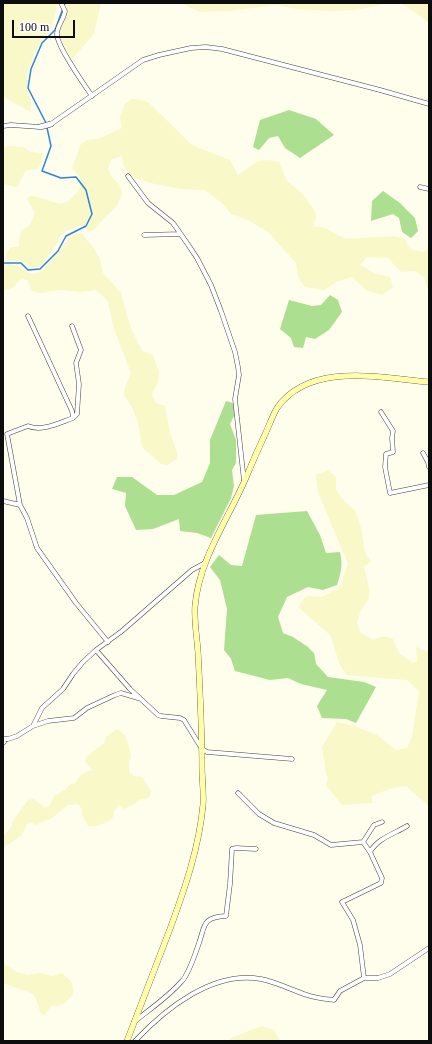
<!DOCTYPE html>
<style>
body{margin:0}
#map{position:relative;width:432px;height:1044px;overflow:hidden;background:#fffdec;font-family:"Times New Roman",serif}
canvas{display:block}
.frame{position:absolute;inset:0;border:4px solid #0d0d0d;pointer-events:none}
.scale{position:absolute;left:12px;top:20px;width:63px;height:18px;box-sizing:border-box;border:2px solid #0d0d0d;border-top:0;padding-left:5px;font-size:12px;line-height:14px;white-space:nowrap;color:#0d0d0d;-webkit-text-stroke:3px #fff;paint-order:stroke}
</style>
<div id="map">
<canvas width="432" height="1044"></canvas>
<div class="frame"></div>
<div class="scale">100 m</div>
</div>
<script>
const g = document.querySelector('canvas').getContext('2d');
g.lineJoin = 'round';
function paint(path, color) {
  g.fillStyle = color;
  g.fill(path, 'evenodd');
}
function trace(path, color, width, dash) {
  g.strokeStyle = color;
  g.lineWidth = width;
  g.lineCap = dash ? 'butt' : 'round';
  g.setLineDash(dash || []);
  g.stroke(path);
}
paint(new Path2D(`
 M3 3H58L51 30 38 45 27 75V90L31 101V112L5 98 3 95Z
 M65 3H101L94 34 72 59 60 38V32L66 17 67 7Z
 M181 3H388L356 10 331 11 296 9 278 5 228 11 200 12Z
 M400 3H429V23L416 13Z
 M132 99 142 100 149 103 190 143 199 148 230 160 238 175 258 161 268 160 279 162 287 181 302 193 315 211 316 218 313 226 325 228 346 239 394 236 405 239 410 249 423 252 429 248V293L424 277 415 271 401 272 388 258 367 257 360 265 374 273 390 277 393 287 382 295 366 290 352 277 336 282 324 290 305 287 298 277 296 263 268 232 246 219 231 214 223 204 205 190 181 189 150 183 130 176 123 164 122 156 111 160 108 169 112 177 119 184 122 193 117 206 105 217 94 230H89L81 225 66 231 59 238 56 245 45 261 39 267 33 268 22 261H9L6 258V254L11 247H18L21 231 30 225 35 213 27 199 30 196H34L60 204 69 201 79 190 81 178 72 168 81 144 88 140 98 139 122 128 120 117 125 104Z
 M7 146 23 147 31 152 42 153V161L38 169 33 170H26L17 187 3 184V148Z
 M75 234H82L93 247 100 259 103 273 121 293 131 329 142 351 153 355 155 361 159 372 158 382 152 394 156 403 165 406 171 436 177 452V459L167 465 161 464 142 447 138 422 132 407 124 395 125 387 131 373 113 326 108 301 96 290 80 292 61 290 39 293 32 291 27 280 21 279 14 287 3 291V265L9 264 21 267 27 272 34 274 42 271 65 244 69 236Z
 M328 470 336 477V490L344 501 355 510 361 528 365 552 371 562 364 566 369 588V598L360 612 357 622 360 632 373 640 380 637H387L393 639 399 653 413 663 417 661 416 647 429 652V806L406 786 389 789 372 796V803L342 805 326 785 328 778 326 773 322 747 337 722 352 725 377 735 396 750 407 748 412 737 419 691 407 680 347 675 340 665 330 635 298 607 306 596 322 597 339 588 348 564 318 492 316 475Z
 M117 729 120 731 125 736 128 743 131 756 129 762V772L134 776 142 777 151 791 150 796 146 799H141L136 803 124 809 119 805 114 811 112 819 98 826H88L82 815V809L78 804 68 805 52 818 35 825 32 822 27 824 21 836 3 848V835L9 830 15 818 28 800 33 799 46 808 51 803 54 796 65 790 69 785 76 783 77 780 81 775 92 770 85 761 86 757 104 743 106 737Z
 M3 963 17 972 28 975 40 973 53 976 62 973 71 981 73 987V994L66 1002 58 1006H51L44 1016 40 1012 39 1006 33 994 3 983Z
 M261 1026 274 1030 280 1041H228L231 1038Z`), '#f8f8c9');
paint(new Path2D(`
 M289 110 316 119 334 135 300 158 285 148 278 136 269 138 259 150 253 147 260 120Z
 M383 191 400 203 415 218 418 231 411 238 402 232 399 218 393 214 371 221 372 201Z
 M330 295 338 300 342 312 329 330 315 339 306 337 303 348 294 347 291 338 280 329 289 300 312 306 321 305Z
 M226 401 233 403 235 414 230 424 236 440V463L232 470 234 486 231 498 211 538 197 533 180 531 179 519 153 529 136 530 125 506 126 493 112 489 117 477H132L157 495H174L202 482 210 463V440Z
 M307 511 320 535 326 553 340 552C343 565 341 572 337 585L323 590 308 587 287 597 278 617 283 633 293 637 308 647 314 653 316 664 328 677 364 682 376 687 356 723 346 719 322 718 317 706 327 690 301 684 288 678 270 680 235 671 231 659 224 650 227 609 220 580 210 567 219 555 231 565 242 566 256 515Z`), '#addf90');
trace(new Path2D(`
 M3 263H21L28 270 40 269 58 251 66 236 86 226 92 214 86 190 76 177 61 178 42 171 51 146 46 123 28 88 31 69 42 43 55 30 65 3`), '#2c85da', 1.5);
const minor = new Path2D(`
 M61 3 65 11C64 19 57 26 57 34 56 44 85 86 92 96
 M51 124 143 60 159 55 191 48 206 47 222 49 380 90 429 104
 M3 126 11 125 40 127
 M128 176 148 203 173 223 189 246 197 258 211 285 221 311 235 352 238 367 239 375 235 399 244 481
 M420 187 429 189
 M144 235 180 234
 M28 316 72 411 73 418
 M72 326 81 350 76 363 79 384 77 414 73 418C59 423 41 432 28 426L7 434 20 505 27 518 37 548 76 603 108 642
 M381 412 393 431 392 438 393 452 386 454 385 467 390 493 429 485
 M423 453 428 462 429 467
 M3 501 20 505
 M96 650 130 689 158 715 161 716 180 718 184 720 202 749 207 752 292 759
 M33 726 48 721 74 718 87 708 115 695 121 693 138 698
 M3 739H8L17 736 33 726 42 708 63 689 73 674 83 662 96 650 122 631 192 570 205 563
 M3 743 4 742
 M238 793 259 814 274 823 314 835 331 845 363 842
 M370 852 363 842 374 825 382 822
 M364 978 360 945 353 920 342 902 381 883 382 878 370 852C378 838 394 834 407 826
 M134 1022C150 1009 168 997 181 982 187 977 196 952 199 943 205 926 202 917 226 916L230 884 232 849 236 848 256 849
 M135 1041C165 1009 213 970 261 979 277 982 291 990 307 995 315 998 325 999 334 1000L340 991 364 978H378L390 974 429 948`);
const tertiary = new Path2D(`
 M40 127 51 124`);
const secondary = new Path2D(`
 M127 1041C141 1004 156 966 170 929 185 888 199 848 203 805 204 793 202 780 202 768 202 729 200 690 198 652 197 637 194 621 195 606 199 560 227 521 245 480 252 463 259 447 267 430 270 423 273 415 277 408 310 361 382 378 429 382`);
trace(minor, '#404040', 5);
trace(tertiary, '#404040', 6);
trace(secondary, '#2f2f2f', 6);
trace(minor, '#fff', 4);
trace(tertiary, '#fff', 5);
trace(secondary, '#fffda7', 5.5);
</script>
